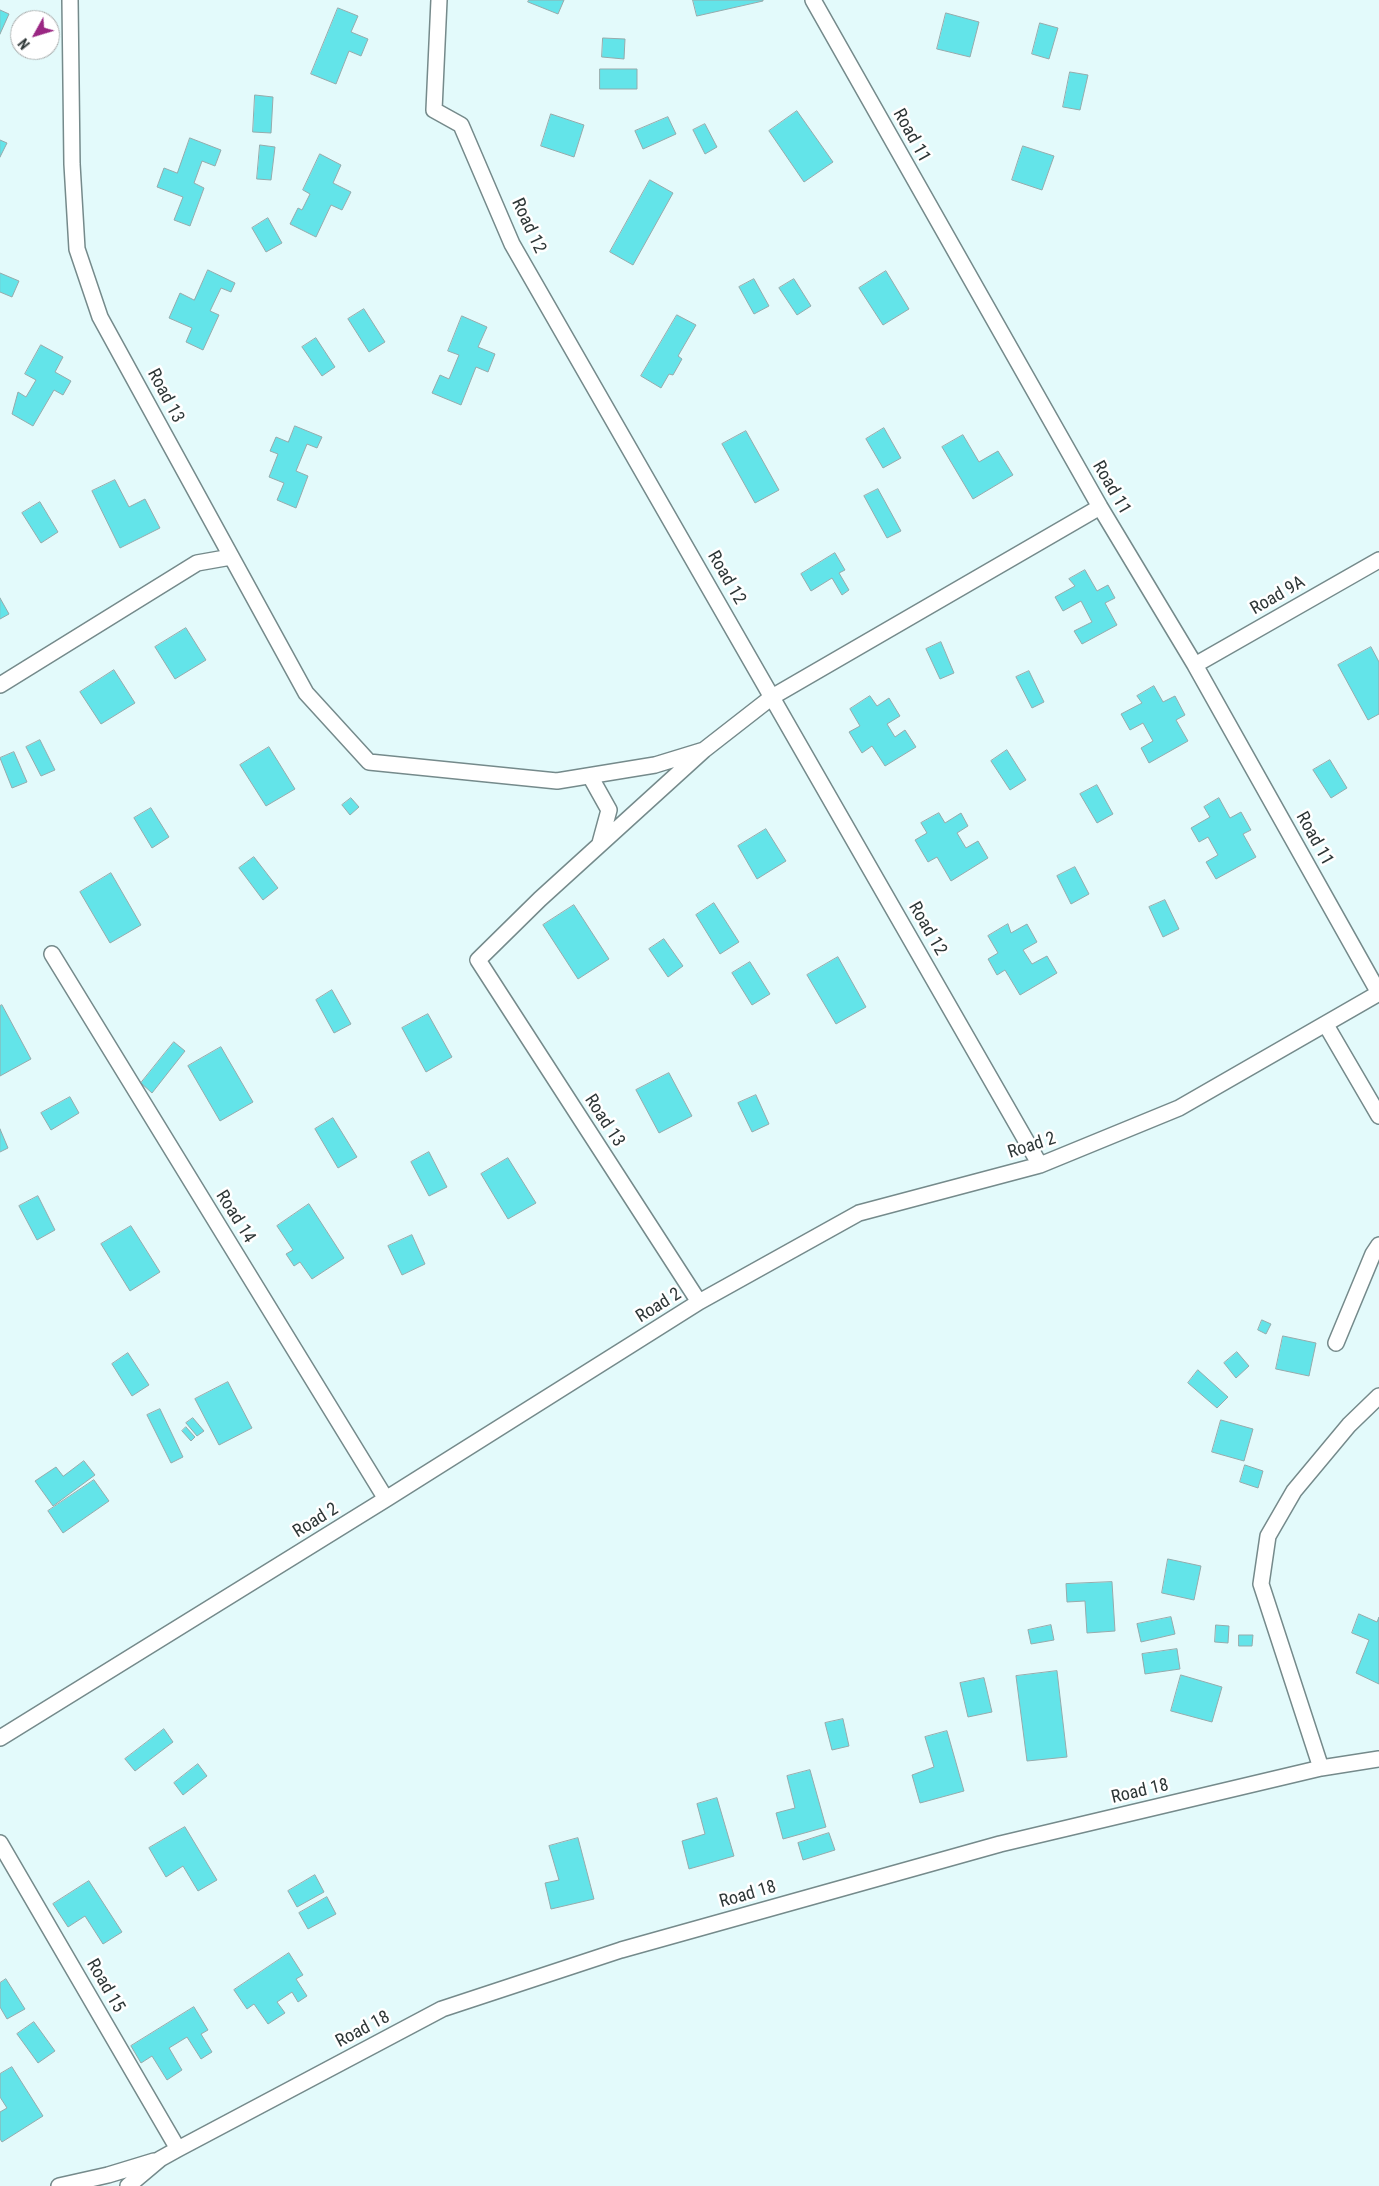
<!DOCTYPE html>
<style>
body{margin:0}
#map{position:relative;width:1379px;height:2186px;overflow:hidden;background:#e3fafb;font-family:"Roboto Condensed",sans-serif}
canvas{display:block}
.north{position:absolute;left:10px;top:10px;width:50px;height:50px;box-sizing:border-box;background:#fff;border:1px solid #abafaf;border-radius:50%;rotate:231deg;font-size:14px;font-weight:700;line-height:20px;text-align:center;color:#2e3737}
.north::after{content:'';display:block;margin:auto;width:18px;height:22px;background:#9a2783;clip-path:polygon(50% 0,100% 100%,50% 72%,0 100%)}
</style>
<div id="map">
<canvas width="1379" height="2186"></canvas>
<div class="north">N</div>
</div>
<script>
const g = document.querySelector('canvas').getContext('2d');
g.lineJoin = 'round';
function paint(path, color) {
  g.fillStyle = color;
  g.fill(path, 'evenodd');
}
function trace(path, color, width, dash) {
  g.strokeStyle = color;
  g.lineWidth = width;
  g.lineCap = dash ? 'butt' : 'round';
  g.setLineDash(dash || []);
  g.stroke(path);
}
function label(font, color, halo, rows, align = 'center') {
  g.font = font + ' "Roboto Condensed",sans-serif';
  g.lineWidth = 5;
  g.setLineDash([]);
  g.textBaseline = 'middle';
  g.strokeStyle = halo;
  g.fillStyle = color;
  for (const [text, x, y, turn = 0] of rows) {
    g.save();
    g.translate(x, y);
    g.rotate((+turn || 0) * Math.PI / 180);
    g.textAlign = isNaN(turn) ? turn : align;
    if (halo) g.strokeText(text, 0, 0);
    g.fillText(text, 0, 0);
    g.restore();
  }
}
const building = new Path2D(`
 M529 0H564L558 14 528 2Z
 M693 0H763V1L697 16Z
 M338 8 358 16 351 32 368 39 361 56 349 51 336 84 311 74Z
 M0 10 9 14 0 34Z
 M946 13 979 22 970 57 937 49Z
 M1040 23 1058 28 1049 59 1032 54Z
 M603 38 625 39 624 59 602 57Z
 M600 69H637V89H600Z
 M1070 72 1088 75 1080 110 1063 107Z
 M255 95 273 97 271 133 253 132Z
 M797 111 833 162 804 182 769 131Z
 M551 114 584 125 574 157 541 146Z
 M668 117 676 134 643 149 635 131Z
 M705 124 717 147 705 154 693 130Z
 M190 138 221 150 215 166 202 161 194 183 204 188 190 226 174 220 183 197 157 187 164 168 177 173Z
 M0 140 7 143 0 157Z
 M260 145 275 147 271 180 257 179Z
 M1023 146 1054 156 1042 190 1012 180Z
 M320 154 341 165 333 183 351 192 342 210 331 205 316 237 290 224 298 208 302 210 310 194 303 190Z
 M650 180 673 193 633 265 610 252Z
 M268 218 282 243 266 252 252 228Z
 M208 270 235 283 231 292 221 288 210 311 219 315 203 350 186 342 192 328 169 318 180 293 194 300Z
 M886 271 909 309 883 325 859 288Z
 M0 273 19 281 12 297 0 292Z
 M754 279 769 306 754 314 739 287Z
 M794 279 811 306 797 315 779 288Z
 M364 309 385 342 369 352 348 319Z
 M677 315 696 325 678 356 682 359 673 375 669 374 661 388 641 376Z
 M462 316 487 327 478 347 495 354 488 372 476 367 461 405 432 393 440 375 449 379 459 355 448 351Z
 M316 338 335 367 322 376 302 347Z
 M41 345 63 357 55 372 71 381 63 395 54 390 33 426 12 414 18 392 26 397 36 380 25 374Z
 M295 426 322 437 317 448 307 444 296 471 308 476 296 508 277 500 284 483 269 477 278 454 270 451 276 437 288 442Z
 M884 428 901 458 883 468 866 439Z
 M746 431 779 490 755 503 722 444Z
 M963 435 979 462 998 451 1013 475 973 499 942 447Z
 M115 480 129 507 145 499 160 528 120 548 92 491Z
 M878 489 901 531 887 538 864 496Z
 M40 502 58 532 41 543 22 513Z
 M835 553 845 570 839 573 849 590 842 595 832 578 811 591 801 574Z
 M1085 570 1097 591 1108 585 1115 598 1105 603 1117 625 1082 644 1074 631 1092 622 1081 601 1063 611 1055 597 1075 586 1069 579Z
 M0 598 9 614 0 619Z
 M186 628 206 660 175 679 155 647Z
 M941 642 954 673 940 679 926 649Z
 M1371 647 1379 662V714L1368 720 1338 665Z
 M114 670 135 703 101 724 80 692Z
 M1029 671 1044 702 1032 708 1016 677Z
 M1154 686 1163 702 1175 696 1185 715 1176 720 1188 741 1149 763 1141 748 1153 741 1143 723 1130 730 1121 714 1142 703 1137 696Z
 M870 696 877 706 889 698 900 716 887 724 895 737 905 730 916 747 885 766 872 746 862 753 849 732 860 726 850 709Z
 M40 740 55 770 41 776 26 747Z
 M269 747 295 789 266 806 240 765Z
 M1007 750 1026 780 1010 790 991 761Z
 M14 752 27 782 12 788 0 758Z
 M1330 760 1347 788 1331 798 1313 770Z
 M1097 785 1113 814 1097 823 1080 794Z
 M351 798 359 807 350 815 342 805Z
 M1219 798 1230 818 1241 812 1251 830 1243 834 1256 857 1216 879 1206 862 1218 855 1208 837 1199 842 1191 828 1210 817 1204 807Z
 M151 808 169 837 152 848 134 818Z
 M939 813 945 823 961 813 968 826 957 833 966 848 978 841 988 858 951 881 937 857 928 862 915 840 927 833 921 823Z
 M766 829 786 861 757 879 738 846Z
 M254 857 278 888 263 900 239 868Z
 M1075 867 1089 894 1071 904 1057 876Z
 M111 873 141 925 110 943 80 892Z
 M1165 900 1179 929 1163 937 1149 907Z
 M714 903 739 942 720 954 696 915Z
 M574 905 609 959 578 979 543 925Z
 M1008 924 1011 933 1027 924 1037 942 1023 950 1032 964 1047 956 1057 973 1020 995 1005 970 997 975 988 959 998 953 988 936Z
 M664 939 683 966 668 977 649 949Z
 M838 957 866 1007 836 1024 807 975Z
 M750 962 770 994 752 1005 732 973Z
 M332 990 351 1024 334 1033 316 1000Z
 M2 1005 31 1059 0 1076V1006Z
 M428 1014 452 1057 426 1072 402 1028Z
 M174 1042 185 1051 152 1093 141 1083Z
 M221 1047 253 1102 220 1121 188 1066Z
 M669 1073 692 1116 659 1133 636 1090Z
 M756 1095 769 1124 752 1132 738 1103Z
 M70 1097 79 1113 51 1130 41 1113Z
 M333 1118 357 1157 338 1168 315 1129Z
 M0 1129 8 1148 0 1152Z
 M429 1152 447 1187 429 1196 411 1162Z
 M508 1158 536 1203 508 1219 481 1174Z
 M38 1196 55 1230 37 1240 19 1206Z
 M309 1204 344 1258 312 1279 300 1262 294 1266 286 1254 293 1250 277 1226Z
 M131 1226 160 1272 130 1291 101 1244Z
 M412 1235 425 1264 402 1275 388 1246Z
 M1262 1320 1271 1324 1266 1334 1258 1330Z
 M1283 1336 1316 1343 1309 1376 1276 1369Z
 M1237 1352 1249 1366 1236 1378 1224 1363Z
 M128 1353 149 1385 132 1396 112 1364Z
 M1198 1370 1228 1397 1217 1408 1188 1383Z
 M228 1382 252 1428 219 1445 195 1399Z
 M160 1409 183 1457 171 1463 147 1415Z
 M193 1418 204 1431 197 1436 186 1423Z
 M1221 1420 1253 1429 1244 1461 1212 1452Z
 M186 1427 195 1437 191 1441 182 1431Z
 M84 1461 95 1475 53 1506 35 1481 56 1467 63 1476Z
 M1245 1465 1263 1471 1258 1488 1240 1482Z
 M94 1480 109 1501 63 1533 48 1511Z
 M1168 1559 1201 1566 1194 1600 1162 1593Z
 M1112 1582 1115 1631 1087 1633 1085 1601 1067 1602 1066 1584Z
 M1359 1614 1377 1622 1379 1617V1684L1356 1673 1369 1640 1352 1633Z
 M1171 1617 1175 1634 1141 1642 1137 1624Z
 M1051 1625 1054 1640 1031 1644 1028 1630Z
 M1216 1625 1229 1626 1228 1643 1215 1642Z
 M1239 1635H1253L1252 1646H1239Z
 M1177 1649 1180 1669 1145 1674 1142 1654Z
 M1057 1671 1067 1757 1027 1761 1016 1676Z
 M1181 1675 1222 1687 1212 1722 1171 1711Z
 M984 1678 992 1712 968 1717 960 1683Z
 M843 1719 849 1746 832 1750 825 1723Z
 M164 1729 173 1742 135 1771 125 1759Z
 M947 1731 964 1791 920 1803 912 1775 934 1767 925 1737Z
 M198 1764 207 1776 183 1795 174 1783Z
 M810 1770 826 1827 783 1839 776 1813 795 1808 787 1776Z
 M717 1798 734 1856 689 1869 682 1841 705 1834 697 1804Z
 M185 1827 217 1880 198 1891 183 1866 166 1877 149 1848Z
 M829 1833 835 1850 803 1860 798 1843Z
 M578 1838 594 1899 551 1909 545 1883 559 1880 549 1846Z
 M315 1875 324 1892 297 1907 288 1891Z
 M89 1881 122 1932 103 1944 85 1916 68 1927 53 1904Z
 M327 1897 336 1914 308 1929 299 1913Z
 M289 1953 303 1975 296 1979 307 1996 298 2002 292 1992 277 2002 285 2013 268 2024 254 2004 247 2009 234 1990Z
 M6 1979 25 2009 7 2019 0 2007V1983Z
 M194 2007 208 2030 201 2034 212 2052 201 2059 187 2037 169 2048 182 2070 167 2080 152 2056 141 2063 131 2046Z
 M34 2022 55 2051 38 2063 17 2034Z
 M12 2067 43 2116 2 2142 0 2139V2112L7 2108 0 2097V2074Z`);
paint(building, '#63e4e9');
trace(building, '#95abac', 1);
const minor = new Path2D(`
 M70 0 72 164 77 249 100 317 306 693 369 762 557 781 655 765 704 750
 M439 0 434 110 461 125 512 244 1040 1165
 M813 0 1100 507 1195 665 1379 993
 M1195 665 1379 560
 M0 685 197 563 231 557
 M590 776 609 810 600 843
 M52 954 386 1499
 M1326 1025 1379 1116
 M699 1302 478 960 540 899 704 750 772 697 1100 507
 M1336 1343 1373 1254 1379 1245
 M0 1738 386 1499 699 1302 859 1213 1040 1165 1179 1108 1379 993
 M1321 1768 1261 1584 1268 1536 1294 1491 1349 1425 1379 1396
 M0 1843 178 2149
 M59 2186 108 2175 154 2161
 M128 2186 160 2159 178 2149 442 2009 621 1950 1000 1844 1321 1768 1379 1759`);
trace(minor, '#758a8b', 18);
trace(minor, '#fff', 15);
label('18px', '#2e3737', '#fff', [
 ["Road 11",911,136,61],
 ["Road 12",528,226,65],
 ["Road 13",165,396,62],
 ["Road 11",1111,488,60],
 ["Road 12",726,578,60],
 ["Road 9A",1278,596,-30],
 ["Road 11",1314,839,61],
 ["Road 12",927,929,60],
 ["Road 13",604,1121,57],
 ["Road 2",1032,1146,-18],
 ["Road 14",235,1217,58],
 ["Road 2",659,1306,-32],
 ["Road 2",316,1521,-32],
 ["Road 18",1140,1792,-13],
 ["Road 18",748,1895,-16],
 ["Road 15",105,1986,60],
 ["Road 18",363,2030,-28]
]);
</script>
